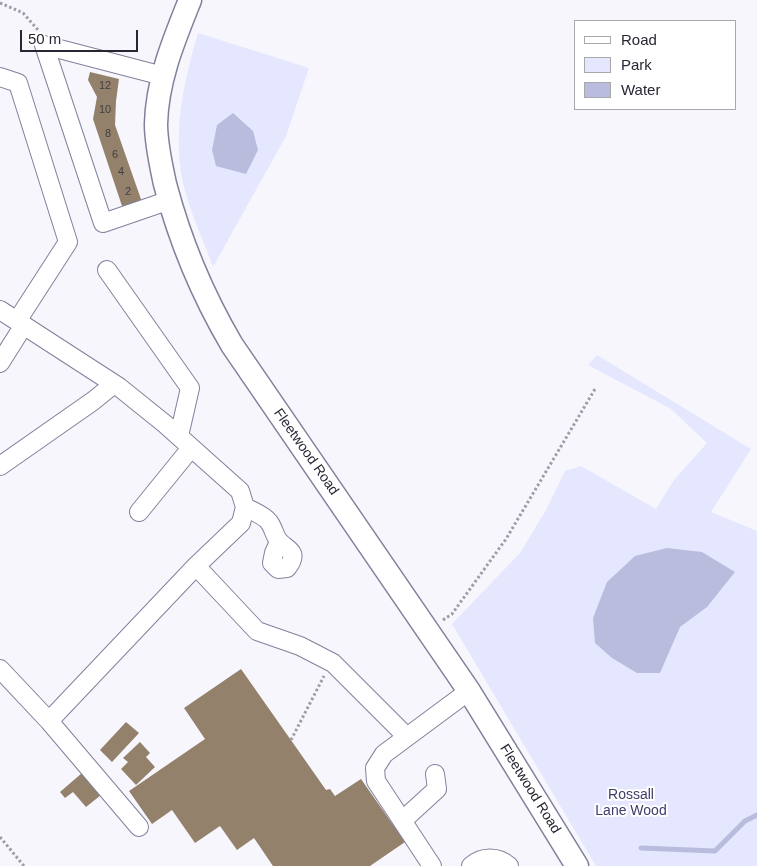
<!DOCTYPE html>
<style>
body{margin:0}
#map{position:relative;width:757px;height:866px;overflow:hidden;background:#f6f6fc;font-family:Helvetica,sans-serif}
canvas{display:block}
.legend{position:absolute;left:574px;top:20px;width:162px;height:90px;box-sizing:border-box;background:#fff;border:1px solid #a8a9ad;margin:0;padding:6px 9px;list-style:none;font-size:15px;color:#262732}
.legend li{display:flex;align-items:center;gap:10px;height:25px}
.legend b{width:25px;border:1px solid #a8a9ad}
.scale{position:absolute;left:20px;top:30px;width:118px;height:22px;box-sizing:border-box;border:2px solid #262732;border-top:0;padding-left:6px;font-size:15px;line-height:18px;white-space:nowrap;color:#262732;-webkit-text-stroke:4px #fff;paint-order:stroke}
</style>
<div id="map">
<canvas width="757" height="866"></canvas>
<ul class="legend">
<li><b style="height:6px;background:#fff"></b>Road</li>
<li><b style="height:14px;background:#e5e7ff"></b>Park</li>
<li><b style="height:14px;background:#b9bcdc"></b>Water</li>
</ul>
<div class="scale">50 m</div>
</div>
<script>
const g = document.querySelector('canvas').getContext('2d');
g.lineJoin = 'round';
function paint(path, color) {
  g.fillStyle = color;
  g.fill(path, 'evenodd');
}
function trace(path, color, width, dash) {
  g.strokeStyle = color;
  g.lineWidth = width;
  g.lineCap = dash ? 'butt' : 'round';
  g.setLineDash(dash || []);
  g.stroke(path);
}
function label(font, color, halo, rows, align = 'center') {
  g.font = font + ' Helvetica,sans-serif';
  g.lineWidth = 4;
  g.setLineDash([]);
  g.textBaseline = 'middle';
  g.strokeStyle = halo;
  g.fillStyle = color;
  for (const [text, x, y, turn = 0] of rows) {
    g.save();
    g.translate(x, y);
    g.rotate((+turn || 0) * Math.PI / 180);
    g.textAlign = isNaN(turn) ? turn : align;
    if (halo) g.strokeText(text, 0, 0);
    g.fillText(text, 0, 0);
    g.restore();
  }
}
paint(new Path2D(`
 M198 33 309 68 286 136 213 267C204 242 192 217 185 191 171 138 183 84 198 33Z
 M597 355 751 449 711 512 757 531V866H596L452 624 520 553 546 510 565 471 581 466 656 509 674 480 707 443 671 409 588 365Z`), '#e5e7ff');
paint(new Path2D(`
 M233 113 253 131 258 150 246 174 216 166 212 150 217 125Z
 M667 548 702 552 735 572 707 607 680 627 660 673H637L612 658 595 643 593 618 607 582 635 556Z`), '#b9bcdc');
trace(new Path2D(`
 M641 848 715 851 745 821 757 815`), '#b9bcdc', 5);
paint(new Path2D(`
 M90 72 119 79 116 101 115 125 143 205 124 212 93 119 97 97 88 80Z
 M241 669 326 790 330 789 335 796 361 779 405 842 370 866H273L254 838 237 850 220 826 195 843 172 810 152 824 129 791 205 739 184 708Z
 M126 722 139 733 112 762 100 750Z
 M140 742 150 753 146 757 155 767 136 785 121 769 128 762 123 758Z
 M82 773 101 795 86 807 73 792 65 798 60 792Z`), '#94816b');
const minor = new Path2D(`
 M44 45 103 223 170 200
 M44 45 163 76
 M0 77 18 83 68 242 17 321 119 387 165 424 240 491 245 507 241 523 196 566 49 721
 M107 270 190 388 179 436
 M0 310 17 321
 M0 363 24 325
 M0 466 93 401 114 384
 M245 507C252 511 264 515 269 522 273 527 274 534 278 540 285 550 301 550 287 568L278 569 272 563 274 553 279 542
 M139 512 191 448
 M196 566 257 631 300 646 333 663 406 736
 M0 669 49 721 139 827
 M402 821 437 789 435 774
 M432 866 376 781 375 768 384 754 469 691
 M471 866C482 856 498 856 509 866`);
const major = new Path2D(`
 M190 0C174 40 157 80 156 124 156 144 161 165 165 184 180 241 202 294 232 345L469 691 577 866`);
trace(minor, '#80829c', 20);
trace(major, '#80829c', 25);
trace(new Path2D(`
 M0 3 23 13 39 31
 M443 620 452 614 506 539 595 389
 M291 740 324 676
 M0 837 24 866`), '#9c9da5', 3, [2.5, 2.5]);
trace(minor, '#fff', 18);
trace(major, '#fff', 22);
label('11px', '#423e40', null, [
 ["12",105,86],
 ["10",105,110],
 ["8",108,134],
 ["6",115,155],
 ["4",121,172],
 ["2",128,192]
]);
label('14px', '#262732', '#fff', [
 ["Fleetwood Road",306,452,55],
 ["Fleetwood Road",530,789,58]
]);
label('14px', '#3c3d6a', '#fff', [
 ["Rossall",631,795],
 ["Lane Wood",631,811]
]);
</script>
